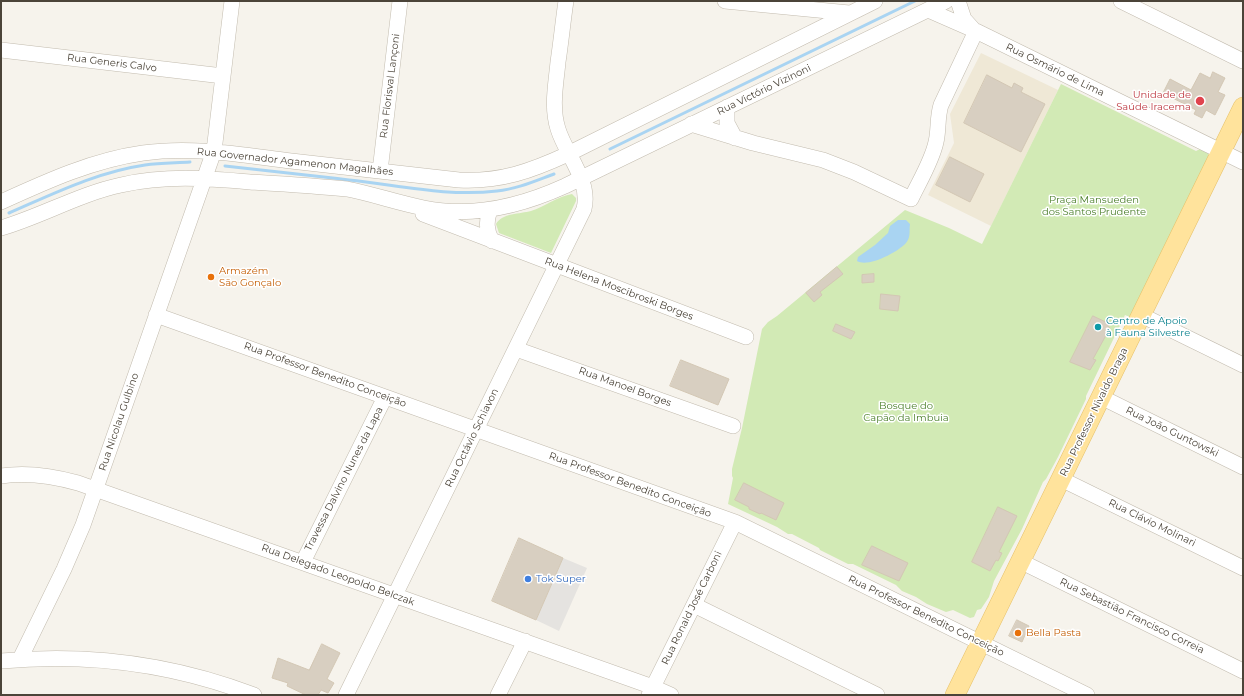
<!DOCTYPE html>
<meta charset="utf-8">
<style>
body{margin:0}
#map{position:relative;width:1244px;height:696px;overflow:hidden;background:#f6f3ec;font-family:Montserrat,sans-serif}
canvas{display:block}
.frame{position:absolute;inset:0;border:2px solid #4b4439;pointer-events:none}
</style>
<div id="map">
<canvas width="1244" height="696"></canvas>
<div class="frame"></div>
</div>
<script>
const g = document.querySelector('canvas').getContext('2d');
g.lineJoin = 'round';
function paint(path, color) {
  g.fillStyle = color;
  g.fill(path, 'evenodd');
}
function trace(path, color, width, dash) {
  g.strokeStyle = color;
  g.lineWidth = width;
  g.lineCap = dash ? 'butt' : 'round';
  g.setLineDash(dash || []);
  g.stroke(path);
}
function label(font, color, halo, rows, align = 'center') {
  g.font = font + ' Montserrat,sans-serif';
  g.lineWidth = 3;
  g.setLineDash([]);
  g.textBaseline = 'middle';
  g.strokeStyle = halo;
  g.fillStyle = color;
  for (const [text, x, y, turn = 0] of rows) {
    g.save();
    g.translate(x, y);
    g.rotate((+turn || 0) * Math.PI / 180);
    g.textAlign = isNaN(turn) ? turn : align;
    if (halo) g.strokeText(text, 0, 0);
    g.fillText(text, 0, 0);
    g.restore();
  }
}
paint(new Path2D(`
 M981 53 1058 90 991 226 928 195 954 143 950 114Z`), '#efe8d6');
paint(new Path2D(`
 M1061 84 1196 151 1202 148 1208 153 1209 158 1132 318 1125 315 1086 396V399L1058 457 1046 479 1043 482 1022 529 994 581 989 597 981 609 977 610 974 617 970 618 953 610 946 612 927 604 916 597 902 591 896 585 853 564H848L820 550 819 548 792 534H788L777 527 728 504 733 478 732 476V469L742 428 762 329 768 322 777 316 905 210 949 228 982 244Z
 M572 194 576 198V201L551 253 499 233 496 224C502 213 520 214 531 211 544 207 558 196 572 194Z`), '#d2eab5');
paint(new Path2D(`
 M563 558 587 568 559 631 536 620Z`), '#e5e3e0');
paint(new Path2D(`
 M898 220H906L910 224C909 231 911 237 906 243 898 252 868 268 857 261L858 257 875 245 888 233 890 226Z`), '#a9d4f2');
trace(new Path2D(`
 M610 149 915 1
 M225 166C267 171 308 175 349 180 398 185 447 197 497 191 517 189 535 181 554 174
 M9 213C53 194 97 172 145 165 160 163 175 163 190 162`), '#a9d4f2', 3);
const building = new Path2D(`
 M1213 72 1225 78 1218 92 1225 95 1215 115 1206 110 1202 118 1194 114 1196 110 1163 93 1170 79 1191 90 1200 73 1210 78Z
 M987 75 1012 88 1014 83 1023 88 1021 92 1045 104 1021 152 964 123Z
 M950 157 984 174 970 202 936 185Z
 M837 267 843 274 820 292 822 295 814 302 806 293Z
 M874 274V282L862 283V275Z
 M881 294 900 296 898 311 880 309Z
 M1093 316 1110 324 1108 327 1110 328 1093 359 1096 360 1090 370 1070 362Z
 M836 324 855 332 851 339 833 331Z
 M681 360 729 379 718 405 670 386Z
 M744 483 784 503 776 520 761 513 760 514 749 509V507L735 500Z
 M998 507 1017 516 999 552 1002 553 998 561 996 560 990 571 972 562Z
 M519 538 563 558 536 620 492 601Z
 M872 546 908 563 899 581 862 565Z
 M1017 620 1029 626 1022 642 1009 636Z
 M322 644 340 653 327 679 334 683 328 693 321 690 318 695H306L287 686 288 683 272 678 278 658 309 670Z`);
paint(building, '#d8cfc1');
trace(building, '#d3c7b4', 1);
const minor = new Path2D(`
 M725 1 849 13
 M958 1 964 19 973 29
 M1121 1 1243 61
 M928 10 976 31 1243 162
 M1 50 223 76
 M727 107V123L735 138
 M691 124 753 143 823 160 854 172 911 199C919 182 932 161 936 142 939 130 937 117 941 105L976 31
 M380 171 400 1
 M1 202C47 181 93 160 143 153 193 146 242 155 291 161 347 167 403 174 459 180 501 182 531 171 568 154L875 1
 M490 210C486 221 486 230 492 241
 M423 214 746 337
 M1 228C42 216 79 194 121 185 164 175 206 178 250 182 282 184 315 186 347 189 373 194 398 203 424 208 472 218 521 206 565 186L946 1
 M156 315 735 522 1087 695
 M1141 315 1243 365
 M516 349 733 426
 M1101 397 1243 467
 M1 476C27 472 53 476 78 483L653 687 671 695
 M1061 479 1243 568
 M1020 561 1243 671
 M303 562 385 397
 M694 605 877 695
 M20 659 64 569 83 525 214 151 232 1
 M1 661C87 653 173 664 254 695
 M346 695 584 209C591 181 566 155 558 129 551 107 556 84 558 62 561 42 563 21 566 1
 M498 695 525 641
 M649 695 735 522`);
const major = new Path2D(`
 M955 695 1243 107`);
trace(minor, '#c2bbae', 16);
trace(major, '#e6c16a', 20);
trace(minor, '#fff', 15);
trace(major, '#ffe39c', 19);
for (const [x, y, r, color] of [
 [1200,101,5,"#e0444e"],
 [211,277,4,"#e8710a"],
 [1098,327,4,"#0f9aa8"],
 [528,579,4,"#3f7fe0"],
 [1018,633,4,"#e8710a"]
]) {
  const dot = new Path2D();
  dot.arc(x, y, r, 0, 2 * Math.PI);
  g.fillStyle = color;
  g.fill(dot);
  trace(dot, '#fff', 1.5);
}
label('10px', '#4b4439', '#fff', [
 ["Rua Generis Calvo",112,63,7],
 ["Rua Osmário de Lima",1055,70,26],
 ["Rua Florisval Lançoni",390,86,-83],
 ["Rua Victório Vizinoni",764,90,-26],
 ["Rua Governador Agamenon Magalhães",295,162,6],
 ["Rua Helena Moscibroski Borges",619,289,21],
 ["Rua Professor Benedito Conceição",325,375,20],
 ["Rua Manoel Borges",625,387,20],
 ["Rua Professor Nivaldo Braga",1094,412,-64],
 ["Rua Nicolau Gulbino",119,422,-71],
 ["Rua João Guntowski",1172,432,26],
 ["Rua Octávio Schiavon",472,438,-64],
 ["Travessa Dalvino Nunes da Lapa",344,479,-63],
 ["Rua Professor Benedito Conceição",630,485,20],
 ["Rua Clávio Molinari",1152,523,26],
 ["Rua Delegado Leopoldo Belczak",338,575,20],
 ["Rua Ronald José Carboni",692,608,-64],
 ["Rua Professor Benedito Conceição",926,616,26],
 ["Rua Sebastião Francisco Correia",1132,616,26]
]);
label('10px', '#be3a42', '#fff', [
 ["Unidade de",1191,95],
 ["Saúde Iracema",1191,107]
], 'right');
label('10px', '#4a7f2a', '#fff', [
 ["Praça Mansueden",1094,200],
 ["dos Santos Prudente",1094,212],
 ["Bosque do",906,406],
 ["Capão da Imbuia",906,418]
]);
label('10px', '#c56008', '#fff', [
 ["Armazém",219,271],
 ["São Gonçalo",219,283],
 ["Bella Pasta",1026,633]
], 'left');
label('10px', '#0d838f', '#fff', [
 ["Centro de Apoio",1106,321],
 ["à Fauna Silvestre",1106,333]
], 'left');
label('10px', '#366cbe', '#fff', [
 ["Tok Super",536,579]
], 'left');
</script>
